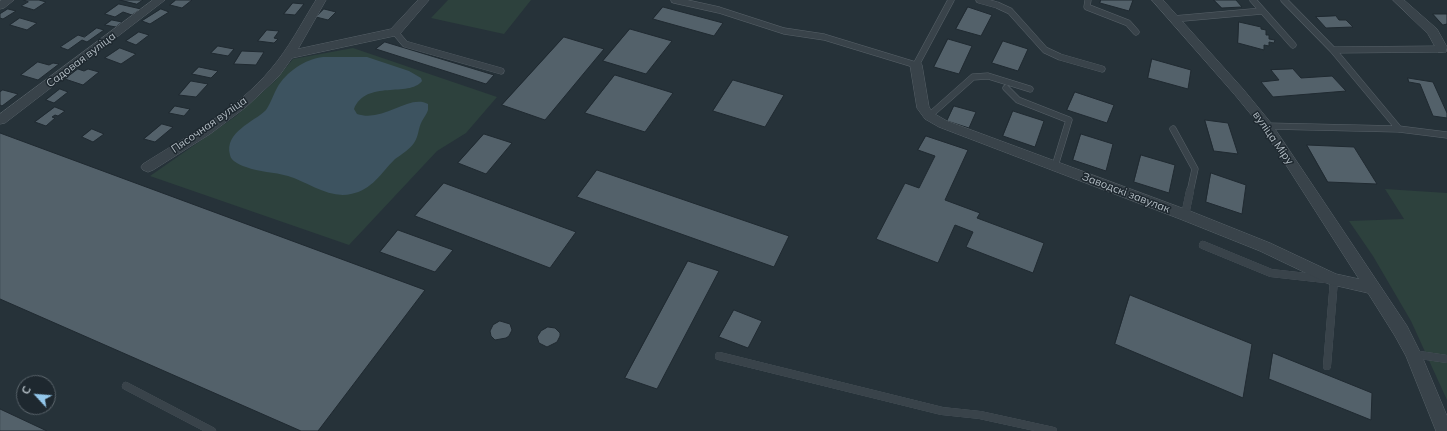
<!DOCTYPE html>
<meta charset="utf-8">
<style>
body{margin:0}
#map{position:relative;width:1447px;height:431px;overflow:hidden;background:#263239;font-family:Mulish,sans-serif}
canvas{display:block}
.north{position:absolute;left:16px;top:375px;width:40px;height:40px;box-sizing:border-box;background:#1e282f;border:1px solid #5a646b;border-radius:50%;rotate:296deg;font-size:11px;font-weight:700;line-height:16px;text-align:center;color:#b4bec5}
.north::after{content:'';display:block;margin:auto;width:14px;height:18px;background:#93c7eb;clip-path:polygon(50% 0,100% 100%,50% 72%,0 100%)}
</style>
<div id="map">
<canvas width="1447" height="431"></canvas>
<div class="north">С</div>
</div>
<script>
const g = document.querySelector('canvas').getContext('2d');
g.lineJoin = 'round';
function paint(path, color) {
  g.fillStyle = color;
  g.fill(path, 'evenodd');
}
function trace(path, color, width, dash) {
  g.strokeStyle = color;
  g.lineWidth = width;
  g.lineCap = dash ? 'butt' : 'round';
  g.setLineDash(dash || []);
  g.stroke(path);
}
function label(font, color, halo, rows, align = 'center') {
  g.font = font + ' Mulish,sans-serif';
  g.lineWidth = 3;
  g.setLineDash([]);
  g.textBaseline = 'middle';
  g.strokeStyle = halo;
  g.fillStyle = color;
  for (const [text, x, y, turn = 0] of rows) {
    g.save();
    g.translate(x, y);
    g.rotate((+turn || 0) * Math.PI / 180);
    g.textAlign = isNaN(turn) ? turn : align;
    if (halo) g.strokeText(text, 0, 0);
    g.fillText(text, 0, 0);
    g.restore();
  }
}
paint(new Path2D(`
 M448 0H531L504 34 431 18Z
 M353 48 497 97 466 133 437 151 349 245 150 176 236 116 275 81 293 59Z
 M1385 189 1447 193V400L1411 321 1373 256 1349 221 1404 219Z`), '#2d413d');
paint(new Path2D(`
 M323 57H367L409 71 421 78 422 81C409 98 366 79 354 109L357 114C384 123 408 94 428 104 428 107 428 107 428 110 427 114 424 117 422 121 418 128 419 136 414 143 409 150 402 154 395 159 381 173 372 190 351 194 329 199 308 182 288 176 274 172 259 172 246 167 240 165 231 161 230 155 224 132 254 122 266 110 271 103 273 95 277 88 286 72 305 59 323 57Z`), '#3d5360');
const building = new Path2D(`
 M24 0H39L46 2 34 10 21 6 28 2Z
 M120 0H143L137 4Z
 M176 0H192L182 8 170 5Z
 M1101 0H1133L1129 11 1100 3Z
 M1214 0H1236L1242 7 1222 8Z
 M293 3 304 4 295 15 284 14Z
 M119 4 141 9 132 15 123 12 115 17 105 14Z
 M663 7 723 23 714 36 653 19Z
 M968 7 992 15 981 36 956 29Z
 M8 9 16 11 3 19 0 18V14Z
 M161 9 169 12 150 24 142 21Z
 M324 9 336 12 328 20 316 17Z
 M1433 14H1447V24L1443 25Z
 M1336 16 1339 20H1346L1353 27 1326 28 1316 17Z
 M20 18 37 23 27 30 10 25Z
 M112 20 122 22 116 27 105 25Z
 M1239 22 1261 27V29L1266 30V35H1269V39L1275 40 1274 43 1269 42V46L1264 45V50L1238 43Z
 M97 28 104 30 87 42 82 40 68 50 60 47 78 35 84 37Z
 M630 29 672 41 646 74 603 61Z
 M267 30 279 31 274 38 278 39 274 43 258 41Z
 M139 32 149 35 136 45 126 41Z
 M564 37 604 49 545 120 502 105Z
 M948 39 972 46 959 74 934 67Z
 M1003 41 1028 49 1018 71 992 63Z
 M385 42 494 75 486 84 376 49Z
 M218 46 234 49 228 56 211 53Z
 M120 48 136 54 121 64 105 58Z
 M242 51 264 52 256 65 234 64Z
 M1152 59 1191 70 1188 89 1148 78Z
 M38 62 49 65 53 63 59 64 38 80 21 75Z
 M199 67 218 71 211 78 192 74Z
 M78 69 84 71 88 69 99 72 83 85 65 79Z
 M1293 69 1301 78 1332 76 1346 91 1273 97 1261 82 1279 80 1271 70Z
 M615 75 673 93 645 132 585 113Z
 M1408 78 1433 82 1447 113V118L1433 116 1420 84 1409 82Z
 M733 80 784 95 765 127 713 111Z
 M191 81 208 84 196 97 179 95Z
 M60 89 68 92 54 103 46 100Z
 M3 90 18 94 2 106 0 105V92Z
 M1075 92 1114 105 1107 123 1067 110Z
 M175 106 190 109 184 116 169 113Z
 M954 106 976 112 969 128 947 121Z
 M55 107 65 111 58 116 55 115 52 117 55 118 46 126 35 122Z
 M1013 111 1044 121 1035 147 1003 136Z
 M1205 120 1228 123 1238 154 1214 151Z
 M162 124 173 127 155 142 144 139Z
 M92 129 104 134 93 142 82 137Z
 M0 133 425 290 318 431H301L0 299Z
 M484 134 512 143 486 174 458 163Z
 M1081 134 1113 144 1106 171 1073 160Z
 M926 136 968 150 945 200 980 213 977 218 1044 243 1033 273 966 247 973 232 955 225 938 263 876 239 905 183 919 188 935 156 918 150Z
 M1307 145 1354 147 1377 184 1328 182Z
 M1141 155 1175 165 1169 193 1134 182Z
 M597 170 789 236 774 267 577 197Z
 M1211 173 1246 185 1242 214 1206 202Z
 M444 183 576 232 550 268 415 216Z
 M398 230 453 250 435 272 380 252Z
 M688 261 719 271 657 389 625 378Z
 M1130 295 1252 344 1243 398 1115 344Z
 M734 310 762 321 748 348 719 337Z
 M500 321 510 324 512 330 509 336 506 338 495 340 491 336 490 331 493 325Z
 M548 327 555 328 560 333V336L557 342 547 347 539 343 537 337 541 331Z
 M1273 353 1372 393 1371 420 1269 379Z
 M0 409 47 431H0Z`);
paint(building, '#53616a');
trace(building, '#202a31', 1);
const serviceFar1 = new Path2D(`
 M674 0 719 10 784 31 824 37 916 65 951 0
 M979 0 997 5 1010 11 1045 50 1060 57 1102 69
 M1088 0 1087 7 1128 23 1136 32
 M1253 0 1293 45
 M1284 0 1333 50 1399 129
 M1173 19 1262 11
 M395 32 405 44 501 71
 M1333 50 1442 49
 M1006 88 1018 100 1069 120 1055 166
 M929 116 973 77 988 76 1030 89
 M1267 126 1399 129 1447 135
 M1173 129 1195 169 1190 192`);
const service = new Path2D(`
 M1185 215 1190 191
 M1203 245 1271 273 1334 280 1327 366
 M1413 354 1447 359
 M719 356 942 411 980 415 1053 431
 M126 386 212 431`);
const minor = new Path2D(`
 M2 0H14L4 8 0 9V1Z
 M153 0H165L5 123 0 124V114Z
 M316 0H326L298 49 391 29 418 0H429L399 35 292 58 279 76 246 107 210 134 153 170 148 172 143 170 141 167 143 164C187 136 237 110 271 69 289 48 301 24 316 0Z
 M1152 0H1163L1243 89 1271 123 1407 326 1421 354 1447 416V431H1436L1406 356 1395 336 1368 293 1329 284 1260 251 1180 219 939 127 925 119 917 108 910 65 912 62H920L922 65 929 107 933 113 947 121 1190 211 1270 243 1336 274 1359 279 1263 129 1235 95Z
 M1393 0H1404L1437 29 1447 47 1446 52H1438L1428 34Z`);
trace(serviceFar1, '#576168', 7);
trace(service, '#576168', 8);
trace(minor, '#576168', 1);
trace(serviceFar1, '#39434a', 6);
trace(service, '#39434a', 8);
paint(minor, '#39434a');
label('11px', '#b4bec5', '#1e282f', [
 ["Садовая вуліца",81,60,-37],
 ["Пясочная вуліца",209,125,-35],
 ["вуліца Міру",1273,138,55],
 ["Заводскі завулак",1126,193,21]
]);
</script>
